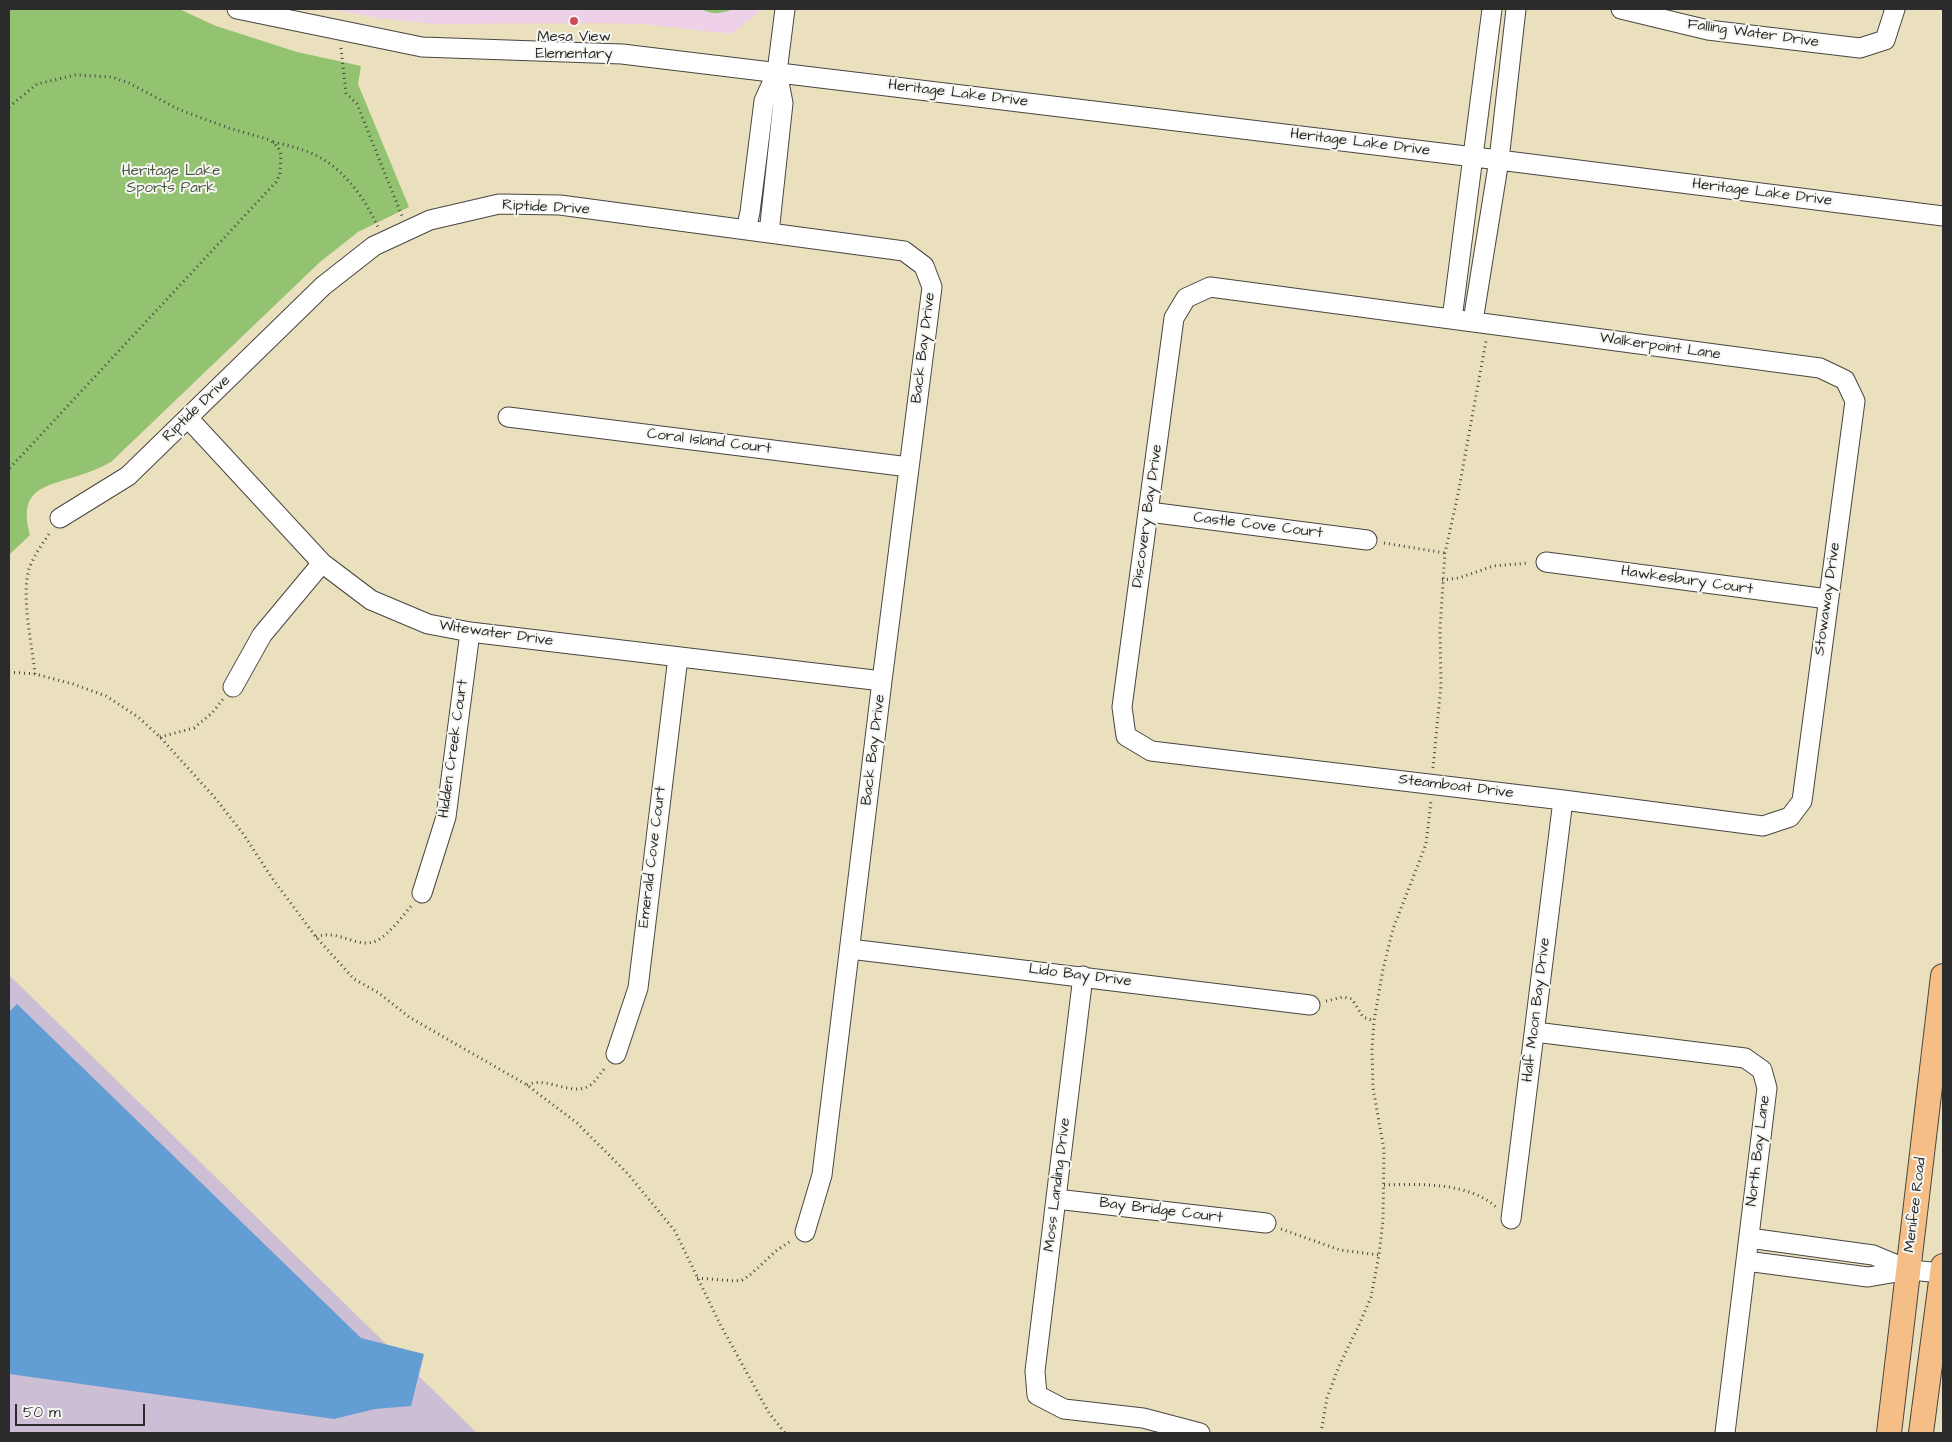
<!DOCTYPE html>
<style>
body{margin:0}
#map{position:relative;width:1952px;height:1442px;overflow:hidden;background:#eae0be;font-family:"Architects Daughter",sans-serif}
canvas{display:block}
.frame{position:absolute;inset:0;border:10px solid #2b2b2b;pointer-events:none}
.scale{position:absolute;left:15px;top:1404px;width:130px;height:22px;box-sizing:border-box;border:2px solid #2b2b2b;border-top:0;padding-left:6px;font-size:15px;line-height:18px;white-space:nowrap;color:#2b2b2b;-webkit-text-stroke:4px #f6f6f2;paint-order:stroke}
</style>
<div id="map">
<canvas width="1952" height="1442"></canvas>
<div class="frame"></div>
<div class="scale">50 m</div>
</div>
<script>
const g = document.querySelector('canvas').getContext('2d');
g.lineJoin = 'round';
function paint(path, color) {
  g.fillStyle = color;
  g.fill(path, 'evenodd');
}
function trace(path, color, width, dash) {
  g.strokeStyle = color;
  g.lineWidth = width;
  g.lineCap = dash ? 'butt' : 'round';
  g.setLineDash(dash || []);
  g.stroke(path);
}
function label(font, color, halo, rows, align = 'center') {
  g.font = font + ' "Architects Daughter",sans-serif';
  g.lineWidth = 4;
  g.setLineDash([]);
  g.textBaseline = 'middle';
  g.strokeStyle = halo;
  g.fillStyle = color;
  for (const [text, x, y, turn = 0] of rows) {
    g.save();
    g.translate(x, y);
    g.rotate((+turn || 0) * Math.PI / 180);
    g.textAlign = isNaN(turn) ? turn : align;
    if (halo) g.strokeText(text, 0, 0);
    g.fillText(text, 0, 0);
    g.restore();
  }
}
paint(new Path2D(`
 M331 9H757V14L731 34 644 24 596 23 436 24 378 18Z`), '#eed0e8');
paint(new Path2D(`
 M9 975 477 1433H9Z`), '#ccbed4');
paint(new Path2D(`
 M9 9H179L216 26 297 52 361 66 358 84 409 207 358 232 320 262 111 462C98 469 85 474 71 478 37 488 19 494 30 535L9 555Z
 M701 9H733C721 14 713 15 701 9Z`), '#93c271');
paint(new Path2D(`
 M17 1004 361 1338 424 1354 411 1406 375 1409 334 1419 9 1374V1012Z`), '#629ed3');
const minor = new Path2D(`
 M237 9 422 47 622 54 1499 160 1943 216
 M1621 9 1708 30 1860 48 1885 40 1895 9
 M746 230 750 212 764 101 777 72 785 9
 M769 233 783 103 777 72
 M1210 287 1820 368 1845 380 1855 401 1802 801 1790 817 1763 826 1563 800 1151 751 1126 736 1122 707 1174 318 1186 298Z
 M1452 319 1492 9
 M1473 321 1499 160 1516 9
 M508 417 909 467
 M188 418 322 563 371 600 428 624 470 632 882 681
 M1149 512 1367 540
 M60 518 128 476 323 286 374 246 430 220 499 204 560 205 904 251 924 266 932 287 882 681 822 1175 805 1232
 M1546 562 1828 599
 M233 687 262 635 322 563
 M422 893 446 817 470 632
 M850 949 1310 1005
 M1083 976 1035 1371 1037 1395 1064 1409 1143 1418 1200 1433
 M1535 1032 1745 1058 1762 1070 1767 1088 1725 1433
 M616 1054 638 988 678 657
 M1056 1199 1266 1223
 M1511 1219 1563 800
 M1749 1238 1873 1255 1909 1270
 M1746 1261 1868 1277 1909 1270 1943 1273`);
const major = new Path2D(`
 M1889 1433 1943 976
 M1921 1433 1943 1266`);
trace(minor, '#484641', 21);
trace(major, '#484641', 26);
trace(new Path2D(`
 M341 48 346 93 357 104 402 216
 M9 107 37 84 75 75 112 77 129 83 180 110 229 128 270 140 278 147 281 155 280 174 276 182 9 469
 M273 142C286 145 299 148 311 153 343 167 364 197 378 227
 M1384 543 1445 553
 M1442 580 1459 578 1493 566 1529 563
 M9 672 35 674 73 684 106 696 138 717 160 737 216 799 244 835 272 878 316 937 354 979 379 993 409 1017 527 1085 577 1123 628 1174 675 1231 720 1324 769 1413 785 1433
 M35 674C32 644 21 598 29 569 34 555 43 543 51 531
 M160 737 194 728 212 713 223 699
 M1433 768 1441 685 1440 629 1445 553 1458 494 1486 341
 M316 937C340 928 358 951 378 940 390 933 402 917 411 906
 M1326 1001 1343 997 1352 999 1363 1017 1374 1021
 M527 1085C549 1075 574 1100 593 1083 598 1078 601 1072 606 1067
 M1384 1185C1420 1184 1468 1182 1496 1207
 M1281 1229 1340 1250 1379 1255
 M697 1278 735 1281 742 1280 750 1275 776 1251 792 1240
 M1321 1433 1327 1398 1339 1366 1359 1325 1371 1297 1379 1255 1383 1220 1384 1150 1373 1088 1372 1049 1374 1021 1383 969 1393 929 1426 844 1431 801`), '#484641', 3, [1, 4]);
trace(minor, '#fff', 19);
trace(major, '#f6be87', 24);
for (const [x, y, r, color] of [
 [574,21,5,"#d1495b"]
]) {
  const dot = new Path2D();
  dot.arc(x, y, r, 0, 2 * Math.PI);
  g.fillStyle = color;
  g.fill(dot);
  trace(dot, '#f6f6f2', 2);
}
label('15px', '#2b2b2b', '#f6f6f2', [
 ["Falling Water Drive",1753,34,8],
 ["Heritage Lake Drive",958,94,7],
 ["Heritage Lake Drive",1360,143,7],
 ["Heritage Lake Drive",1762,193,7],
 ["Riptide Drive",546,208,3],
 ["Walkerpoint Lane",1660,347,8],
 ["Back Bay Drive",924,348,-83],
 ["Riptide Drive",197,409,-44],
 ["Coral Island Court",709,442,7],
 ["Discovery Bay Drive",1148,516,-82],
 ["Castle Cove Court",1258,526,7],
 ["Hawkesbury Court",1687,581,8],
 ["Stowaway Drive",1828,599,-82],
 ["Witewater Drive",496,634,8],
 ["Hidden Creek Court",454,749,-82],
 ["Back Bay Drive",874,750,-83],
 ["Steamboat Drive",1456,787,7],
 ["Emerald Cove Court",653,857,-83],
 ["Lido Bay Drive",1080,976,7],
 ["Half Moon Bay Drive",1537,1010,-83],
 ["North Bay Lane",1759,1151,-83],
 ["Moss Landing Drive",1058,1185,-83],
 ["Menifee Road",1916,1205,-83],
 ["Bay Bridge Court",1161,1211,7]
]);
label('15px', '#2b2b2b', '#f6f6f2', [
 ["Mesa View",574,38],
 ["Elementary",574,55]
]);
label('15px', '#4a5840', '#f6f6f2', [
 ["Heritage Lake",171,172],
 ["Sports Park",171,189]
]);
</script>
